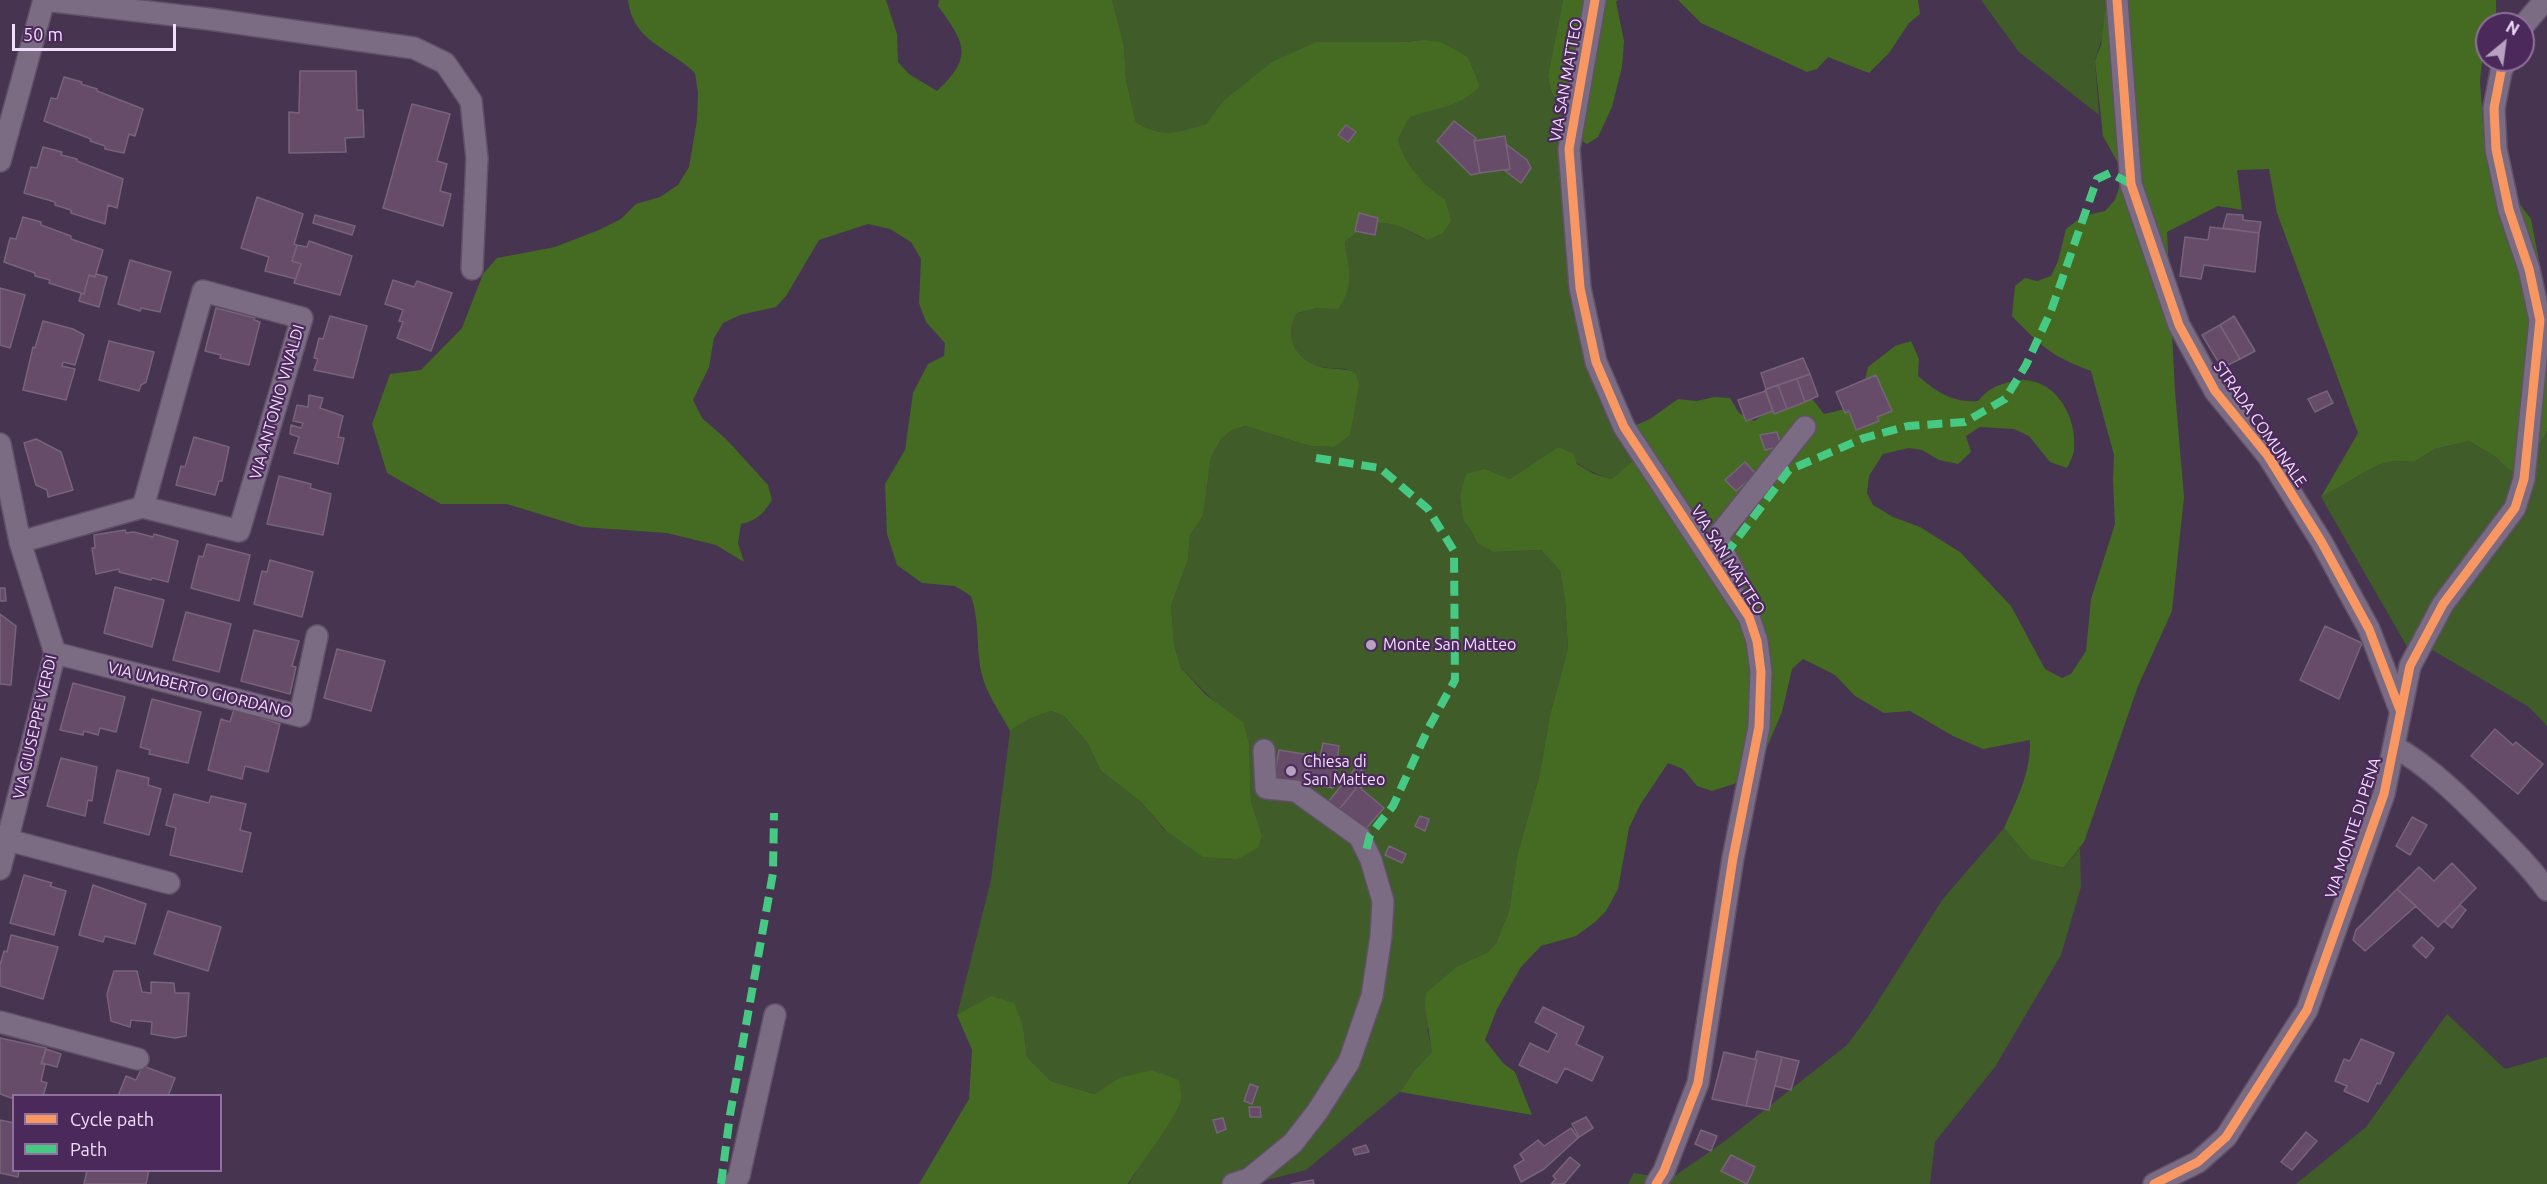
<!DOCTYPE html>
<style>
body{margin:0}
#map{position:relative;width:2547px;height:1184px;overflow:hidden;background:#473450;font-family:Ubuntu,sans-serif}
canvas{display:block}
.legend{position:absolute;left:12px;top:1094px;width:210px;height:78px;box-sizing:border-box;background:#4b295b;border:2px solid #8e719c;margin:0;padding:8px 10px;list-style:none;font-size:18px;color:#f2defd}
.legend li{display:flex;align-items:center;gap:12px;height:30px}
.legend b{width:30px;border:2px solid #8e719c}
.north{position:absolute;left:2475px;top:12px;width:60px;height:60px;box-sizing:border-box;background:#4b295b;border:2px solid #8e719c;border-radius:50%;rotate:29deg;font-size:16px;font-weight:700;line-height:24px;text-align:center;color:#f2defd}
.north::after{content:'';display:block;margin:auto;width:21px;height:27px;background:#b6a2c0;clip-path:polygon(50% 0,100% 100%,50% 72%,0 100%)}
.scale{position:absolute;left:12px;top:24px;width:164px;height:27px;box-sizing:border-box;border:3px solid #f2defd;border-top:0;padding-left:8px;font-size:18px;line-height:21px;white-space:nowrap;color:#f2defd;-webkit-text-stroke:4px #4b295b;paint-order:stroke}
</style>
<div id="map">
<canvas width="2547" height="1184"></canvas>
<ul class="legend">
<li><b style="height:8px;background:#f99763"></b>Cycle path</li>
<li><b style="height:8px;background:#46c982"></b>Path</li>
</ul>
<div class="north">N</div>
<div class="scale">50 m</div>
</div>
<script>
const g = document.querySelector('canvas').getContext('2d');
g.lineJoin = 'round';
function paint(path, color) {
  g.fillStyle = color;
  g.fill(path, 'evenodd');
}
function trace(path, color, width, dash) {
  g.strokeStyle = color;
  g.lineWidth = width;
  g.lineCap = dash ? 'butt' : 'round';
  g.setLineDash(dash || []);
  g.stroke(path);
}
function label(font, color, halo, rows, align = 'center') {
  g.font = font + ' Ubuntu,sans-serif';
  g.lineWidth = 4.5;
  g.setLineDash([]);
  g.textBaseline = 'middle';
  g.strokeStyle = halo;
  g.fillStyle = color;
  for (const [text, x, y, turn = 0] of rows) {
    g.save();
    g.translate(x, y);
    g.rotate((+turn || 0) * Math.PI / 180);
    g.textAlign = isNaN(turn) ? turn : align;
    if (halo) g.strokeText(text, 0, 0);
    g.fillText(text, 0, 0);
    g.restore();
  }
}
paint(new Path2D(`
 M1112 0H1563L1548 75 1550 88 1565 124 1592 330 1648 458 1623 470 1612 479C1589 473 1575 463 1558 447L1510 479 1485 469 1460 496 1463 521 1471 530 1477 543 1493 552 1541 550 1560 571 1565 601 1568 648 1550 715 1539 777 1517 856 1509 911 1496 943 1488 952 1458 966 1427 1029 1433 1052 1415 1070 1400 1092 1306 1170 1251 1184H1129L1143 1159 1119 1078 1094 1094 1051 1081 1027 1057 1023 1026 957 1015 991 880 1010 731 1029 719 1051 711 1064 716 1087 742 1101 771 1141 802 1165 831 1262 835 1251 802 1249 743 1221 708 1181 668 1174 645 1171 606 1188 560 1190 535 1203 516 1211 457 1222 438 1232 430 1245 426 1310 446 1334 447 1347 369C1338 368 1327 369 1318 366 1294 358 1284 334 1297 313L1318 308 1347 260 1345 242C1378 214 1391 221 1426 240L1445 199C1424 186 1404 163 1398 139L1410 117 1480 86 1468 57 1423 40 1404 42 1222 102 1206 124C1176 132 1164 139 1136 122L1126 80 1124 45Z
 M1981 0H2113L2095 61 2099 115 2019 52Z
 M2547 431V726L2529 707 2429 648 2410 652 2321 497 2378 465 2393 461 2414 462 2435 449 2469 441 2496 457 2508 469 2536 452Z
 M2004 828 2030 859 2063 868 2080 848 2081 887 2061 955 1995 1067 1935 1142 1930 1184H1628L1634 1173 1670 1179 1725 1141 1847 1045 1868 1017 1942 900Z
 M2447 1014 2505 1069 2547 1057V1184H2296L2366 1127Z`), '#3f5c29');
paint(new Path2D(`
 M628 0H886L897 34 898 62 909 74 937 91C974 57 965 43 938 6L939 0H1112L1124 45 1126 80 1136 122C1164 139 1176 132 1206 124L1222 102 1272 62 1316 42H1404L1423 40 1441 42 1468 57 1480 86C1461 107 1435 108 1410 117L1398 139C1404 163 1424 186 1445 199L1451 221 1443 233 1427 240C1391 221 1378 214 1345 242 1348 271 1356 283 1338 309L1318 308 1297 313C1284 334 1294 358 1318 366 1331 371 1343 366 1356 374L1359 385 1350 435 1334 447 1310 446 1245 426 1232 430 1222 438 1211 457 1203 516 1190 535 1188 560 1171 606 1174 645 1181 668 1206 695 1243 722 1249 743 1251 802 1262 835 1258 848 1237 859 1203 857 1165 830 1141 802 1101 771 1087 742 1064 716 1051 711 1029 719 1010 731C1000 712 985 692 981 671 976 645 980 624 971 596L955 586 922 583 897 565 887 534 885 484 905 450 913 393 928 364 944 356 945 343 926 322 919 303 921 259 911 242 890 229 868 224 819 240 786 296 776 307 740 315 723 323 714 338 709 367 693 400 702 418 727 440 768 485 772 500C763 514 758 520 741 524L738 543 744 562 716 545 667 533 582 527 507 504H441L387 473 372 424 390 374 421 370 462 328 483 274 497 258 555 247 599 230 621 219 636 204 660 197 678 185 689 167 697 120 698 93 695 73C668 47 633 42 628 0Z
 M1563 0H1618L1616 2 1624 41 1622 67 1612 107 1598 137 1587 144 1571 134 1550 88 1548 75Z
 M1678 0H1918L1920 14 1909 23 1889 53 1869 73 1828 57 1817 69 1807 72 1701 23Z
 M2113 0H2496V24H2487V51L2482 62 2480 81 2485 153 2496 173 2531 219 2547 303 2545 367 2547 368V431L2536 452 2521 474 2508 469 2496 457 2469 441 2435 449 2414 462 2393 461 2378 465 2321 497 2358 433 2277 213 2269 169 2237 170 2242 210 2218 206 2167 232 2175 391 2184 497 2172 611 2138 686 2084 842 2063 868 2030 859 2004 828C2017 799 2031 772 2030 740L1983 749 1953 736 1910 711 1884 713 1855 696 1835 675 1803 659 1792 669 1782 712 1767 747 1758 762 1734 784 1712 791 1697 786 1683 769 1668 763 1640 805 1629 828 1618 889 1606 911 1595 922 1576 936 1541 946 1521 967 1497 1009 1485 1040 1503 1063 1515 1072 1532 1115 1400 1092 1415 1070 1432 1052 1425 1006 1426 993 1458 966 1488 952 1496 943 1509 911 1517 856 1539 777 1550 715 1568 648 1565 601 1560 571 1541 550 1493 552 1477 543 1471 530 1463 521 1460 496 1466 474 1485 469 1510 479 1558 447 1574 454 1577 464 1594 474 1612 479 1635 459 1634 426 1650 419 1678 399 1697 401 1714 397 1730 398 1739 413 1754 421 1797 393 1813 400 1824 414 1841 410H1858L1868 367 1895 346 1911 341 1919 359 1918 376C1937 392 1953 403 1978 401 1988 389 1995 386 2009 382 2050 370 2078 413 2074 450 2073 456 2070 462 2067 468L2050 462 2029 436 2014 429 1980 427 1966 436 1971 452 1958 464 1939 460 1922 450 1909 448 1883 454 1869 476 1867 493 1873 505 1893 517 1920 527 1960 552 2011 606 2045 669 2062 678 2071 674 2086 651 2091 599 2115 524 2113 480 2114 455 2091 371C2051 356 2041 346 2012 316L2015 286 2025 278 2037 281 2051 276 2058 261 2066 229 2083 216 2105 211 2115 200 2120 185 2118 163 2103 136 2095 61 2101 45 2105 13Z
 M991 996 1014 1003 1023 1026 1027 1057 1051 1081 1094 1094 1119 1078 1152 1070 1179 1080C1180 1086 1181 1093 1181 1099 1180 1113 1138 1167 1128 1184H919L969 1099 972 1050 957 1015Z`), '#446b21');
const building = new Path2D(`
 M300 71H356L357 110H363L364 137 345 138 346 152 289 153V112L299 113Z
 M64 77 82 82 81 84 97 89V91L143 109 135 136 129 134 124 153 105 149V146L90 141 91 139 44 121 51 98 57 99Z
 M412 104 450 114 437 161 447 164 440 191 451 194 443 226 383 208Z
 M1454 121 1476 138 1474 141 1480 173 1471 175 1437 141Z
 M1346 125 1356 132 1348 142 1338 135Z
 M1505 136 1510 169 1480 173 1474 141Z
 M1506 144 1527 160 1531 168 1521 183 1505 171 1510 169Z
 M43 147 62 152 61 155 77 159V161L123 179 117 208 108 205 105 224 71 213V210L55 205V202L24 193 31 167 37 168Z
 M257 197 303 214 294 244 297 245 292 261 301 264 296 279 265 271 269 257 241 248Z
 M1359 213 1378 218 1375 235 1355 231Z
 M2227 214 2243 215V220L2261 222 2259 233 2223 228Z
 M315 215 355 226 352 235 313 223Z
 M23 217 41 222V225L71 236V239L103 250 95 277 89 275 84 294 49 283 50 280 35 276V273L4 262 10 238 16 239Z
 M2210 227 2259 233 2255 272 2204 265 2201 279 2180 276 2185 237 2208 240Z
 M309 241 352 256 340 295 294 283 301 264 292 261 297 245 307 247Z
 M130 260 171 272 160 312 141 308 140 311 118 304Z
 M96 274 107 277 99 307 79 301 81 294H84L89 275 95 277Z
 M393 280 414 287 417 281 452 293 431 351 397 338 403 322 399 321 403 310 385 304Z
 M0 288 25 295 10 348 0 345Z
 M216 308 255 318 254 320 260 322 249 365 220 358 221 355 205 351Z
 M330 316 367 326 353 378 314 370 318 359 314 358 319 338 323 339Z
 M2234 316 2255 351 2240 359 2220 325Z
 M43 321 73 329 84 335 75 365 63 362 62 366 75 369 66 400 23 390 33 347 35 348Z
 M2220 325 2240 359 2222 368 2202 335Z
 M109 341 154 352 146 382 141 385 139 391 99 380Z
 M1803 358 1810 374 1766 389 1761 373Z
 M1810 374 1818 396 1805 402 1797 379Z
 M1876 375 1892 411 1877 417 1879 421 1856 430 1849 411 1845 413 1836 392Z
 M1797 379 1805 402 1787 409 1778 385Z
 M1778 385 1787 409 1774 414 1765 390Z
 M1766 391 1773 411 1746 421 1738 400Z
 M2327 391 2333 403 2315 412 2308 399Z
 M309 395 323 398 320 408 343 416 338 437 344 438 338 464 294 453 299 437 290 434 291 425 301 428 303 423 293 421 297 405 308 407Z
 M1777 432 1781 446 1765 450 1760 435Z
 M194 437 229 447 222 481H219L215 495 176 485 181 466 185 467Z
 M36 439 61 452 73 490 48 497 47 490 36 485 24 443Z
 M1745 462 1756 474 1736 491 1725 480Z
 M279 476 311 484 310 488 331 494 323 535 267 524Z
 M125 530 126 533 134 532 153 537 154 534 178 541 168 582 152 578 151 580 119 572V569L96 574 92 548H95L94 535Z
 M207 544 250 555 239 601 191 588 199 556 203 557Z
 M270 560 313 572 302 617 254 604 262 571 267 572Z
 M115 587 164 600 152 647 104 633Z
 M0 588H5L6 601H0Z
 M186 612 231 624 219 672 173 660Z
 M0 614 16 626 11 685 0 684Z
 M2325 626 2362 643 2339 699 2300 680Z
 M254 630 299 641 292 666 296 667 290 694 241 681Z
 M337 649 385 661 371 711 324 698Z
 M73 683 125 697 116 732 100 728 98 735 84 731 83 735 60 730Z
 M152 699 201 712 188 763 149 754 150 750 140 747Z
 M234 709 262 716 261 718 280 724 268 772 245 766 242 779 208 770 221 719 230 722Z
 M2495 729 2513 745 2516 742 2543 764 2518 794 2471 756Z
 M1323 743 1339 746 1337 760 1320 757Z
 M1279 750 1310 755 1304 783 1274 778Z
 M1310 755 1338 761 1333 788 1304 783Z
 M61 758 97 767 92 801 88 800 85 816 47 806Z
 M1357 766 1370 777 1361 788 1358 786 1338 811 1328 802Z
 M117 770 149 778 148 785 161 789 149 835 104 823Z
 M1358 786 1384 808 1363 832 1338 811Z
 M174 794 209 803 211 796 246 804 240 830 251 833 242 872 170 855 176 828 166 825Z
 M1420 816 1429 819 1425 831 1415 826Z
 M2412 817 2427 825 2410 855 2396 846Z
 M1389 846 1406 854 1402 863 1385 855Z
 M2452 863 2476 888 2438 927 2397 889 2419 867 2434 881Z
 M24 875 52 883 50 886 66 891 54 935 10 923Z
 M93 885 146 904 135 944 105 936 103 942 79 935Z
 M2397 889 2416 906 2365 951 2353 940 2356 930Z
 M2460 905 2466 910 2452 928 2444 921Z
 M168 911 221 927 208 971 154 954Z
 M11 935 58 947 43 999 0 986V965L4 951 7 952Z
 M2422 937 2434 948 2426 958 2413 946Z
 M114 971H137L142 992 151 993V982L174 983 175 993H189L186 1036 175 1038 151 1034 152 1022 131 1020 130 1027 111 1021 107 994Z
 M1543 1007 1584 1027 1576 1044 1603 1057 1592 1081 1565 1068 1557 1083 1519 1065 1530 1043 1548 1052 1557 1034 1535 1022Z
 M0 1038 46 1048 41 1064H45L41 1081 47 1083 43 1096H14V1099L0 1094Z
 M2361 1039 2394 1053 2380 1084 2377 1083 2368 1102 2344 1091 2347 1086 2335 1081 2344 1059 2350 1061Z
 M46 1049 61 1054 57 1067 42 1063Z
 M1757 1051 1782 1057 1769 1110 1746 1106 1757 1060 1755 1059Z
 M1724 1052 1757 1060 1746 1106 1712 1099Z
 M1782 1057 1799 1061 1791 1090 1775 1086Z
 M143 1066 175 1078 168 1096H118L126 1076 136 1080Z
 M1250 1084 1258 1087 1252 1104 1244 1101Z
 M1249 1107H1260L1261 1117H1250Z
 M1586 1117 1593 1128 1579 1137 1572 1124Z
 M1223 1118 1226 1129 1217 1133 1213 1120Z
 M0 1120 14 1123V1170H19L18 1177 0 1173Z
 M1571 1128 1578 1138 1544 1169 1521 1182 1514 1166 1524 1160 1520 1154 1538 1140 1544 1146Z
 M1701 1130 1717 1136 1711 1151 1695 1144Z
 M2306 1132 2317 1141 2292 1170 2281 1162Z
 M1366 1145 1369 1152 1355 1155 1353 1149Z
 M1731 1155 1755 1167 1747 1184 1721 1171Z
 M1570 1157 1580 1165 1564 1184H1551L1556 1179 1553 1176Z
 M87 1170H149L146 1184H84Z
 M1313 1180 1314 1184H1291Z`);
paint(building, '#664c68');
trace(building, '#776479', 1.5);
const street = new Path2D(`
 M44 0 209 19 414 48 445 63 471 101 477 158 472 269
 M1595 0 1569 149 1580 288 1596 362 1624 427 1749 617 1757 641 1761 672 1759 727 1733 858 1698 1083 1664 1171 1656 1184
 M2117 0 2131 184 2179 325 2215 391 2268 456 2321 541 2369 629 2400 710
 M2523 26 2545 0
 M0 161 44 0
 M0 444 20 542 55 653 0 869
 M20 542 143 507 203 291 302 318 239 531 143 507
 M1737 578 1721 548 1719 535 1805 427
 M55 653 300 716 317 636
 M2395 747C2433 769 2463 800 2494 831 2513 850 2531 868 2547 890
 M8 840 169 883
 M0 1022 138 1059
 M734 1184 739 1176 775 1015
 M1233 1184 1249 1179 1293 1143 1317 1112 1349 1062 1372 996 1381 936 1383 901 1371 860 1360 837 1296 791 1266 788 1264 750
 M2154 1184 2198 1162 2226 1137 2307 1010 2384 794 2410 666 2443 604 2515 508 2524 479 2540 320 2529 269 2509 210 2496 149 2494 108 2501 72 2506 60`);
trace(street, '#605068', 24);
trace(street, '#7b6b83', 21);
trace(new Path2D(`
 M1316 458 1380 468 1428 509 1454 551 1455 680 1429 727 1393 806 1370 835 1366 851
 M1725 555 1789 470 1864 438 1908 426 1965 422 2005 399 2026 365 2051 311 2097 179 2110 173 2131 184
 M721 1184 730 1115 773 873 774 813`), '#46c982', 8, [15, 8]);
trace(new Path2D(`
 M1595 0 1569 149 1580 288 1596 362 1624 427 1749 617 1757 641 1761 672 1759 727 1733 858 1698 1083 1664 1171 1656 1184
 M2117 0 2131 184 2179 325 2215 391 2268 456 2321 541 2369 629 2400 710
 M2154 1184 2198 1162 2226 1137 2307 1010 2384 794 2410 666 2443 604 2515 508 2524 479 2540 320 2529 269 2509 210 2496 149 2494 108 2501 72 2506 60`), '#f99763', 9);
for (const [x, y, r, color] of [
 [1371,645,6,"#b6a2c0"],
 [1291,771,6,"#b6a2c0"]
]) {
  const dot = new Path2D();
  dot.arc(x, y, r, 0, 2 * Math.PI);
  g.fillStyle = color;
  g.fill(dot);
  trace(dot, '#4b295b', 2);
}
label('16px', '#f2defd', '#4b295b', [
 ["VIA SAN MATTEO",1566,80,-80],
 ["VIA ANTONIO VIVALDI",277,402,-74],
 ["STRADA COMUNALE",2260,424,55],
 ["VIA SAN MATTEO",1728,560,58],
 ["VIA UMBERTO GIORDANO",200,690,14],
 ["VIA GIUSEPPE VERDI",35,727,-77],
 ["VIA MONTE DI PENA",2353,828,-72]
]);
label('16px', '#f2defd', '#4b295b', [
 ["Monte San Matteo",1383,645],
 ["Chiesa di",1303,762],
 ["San Matteo",1303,780]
], 'left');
</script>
